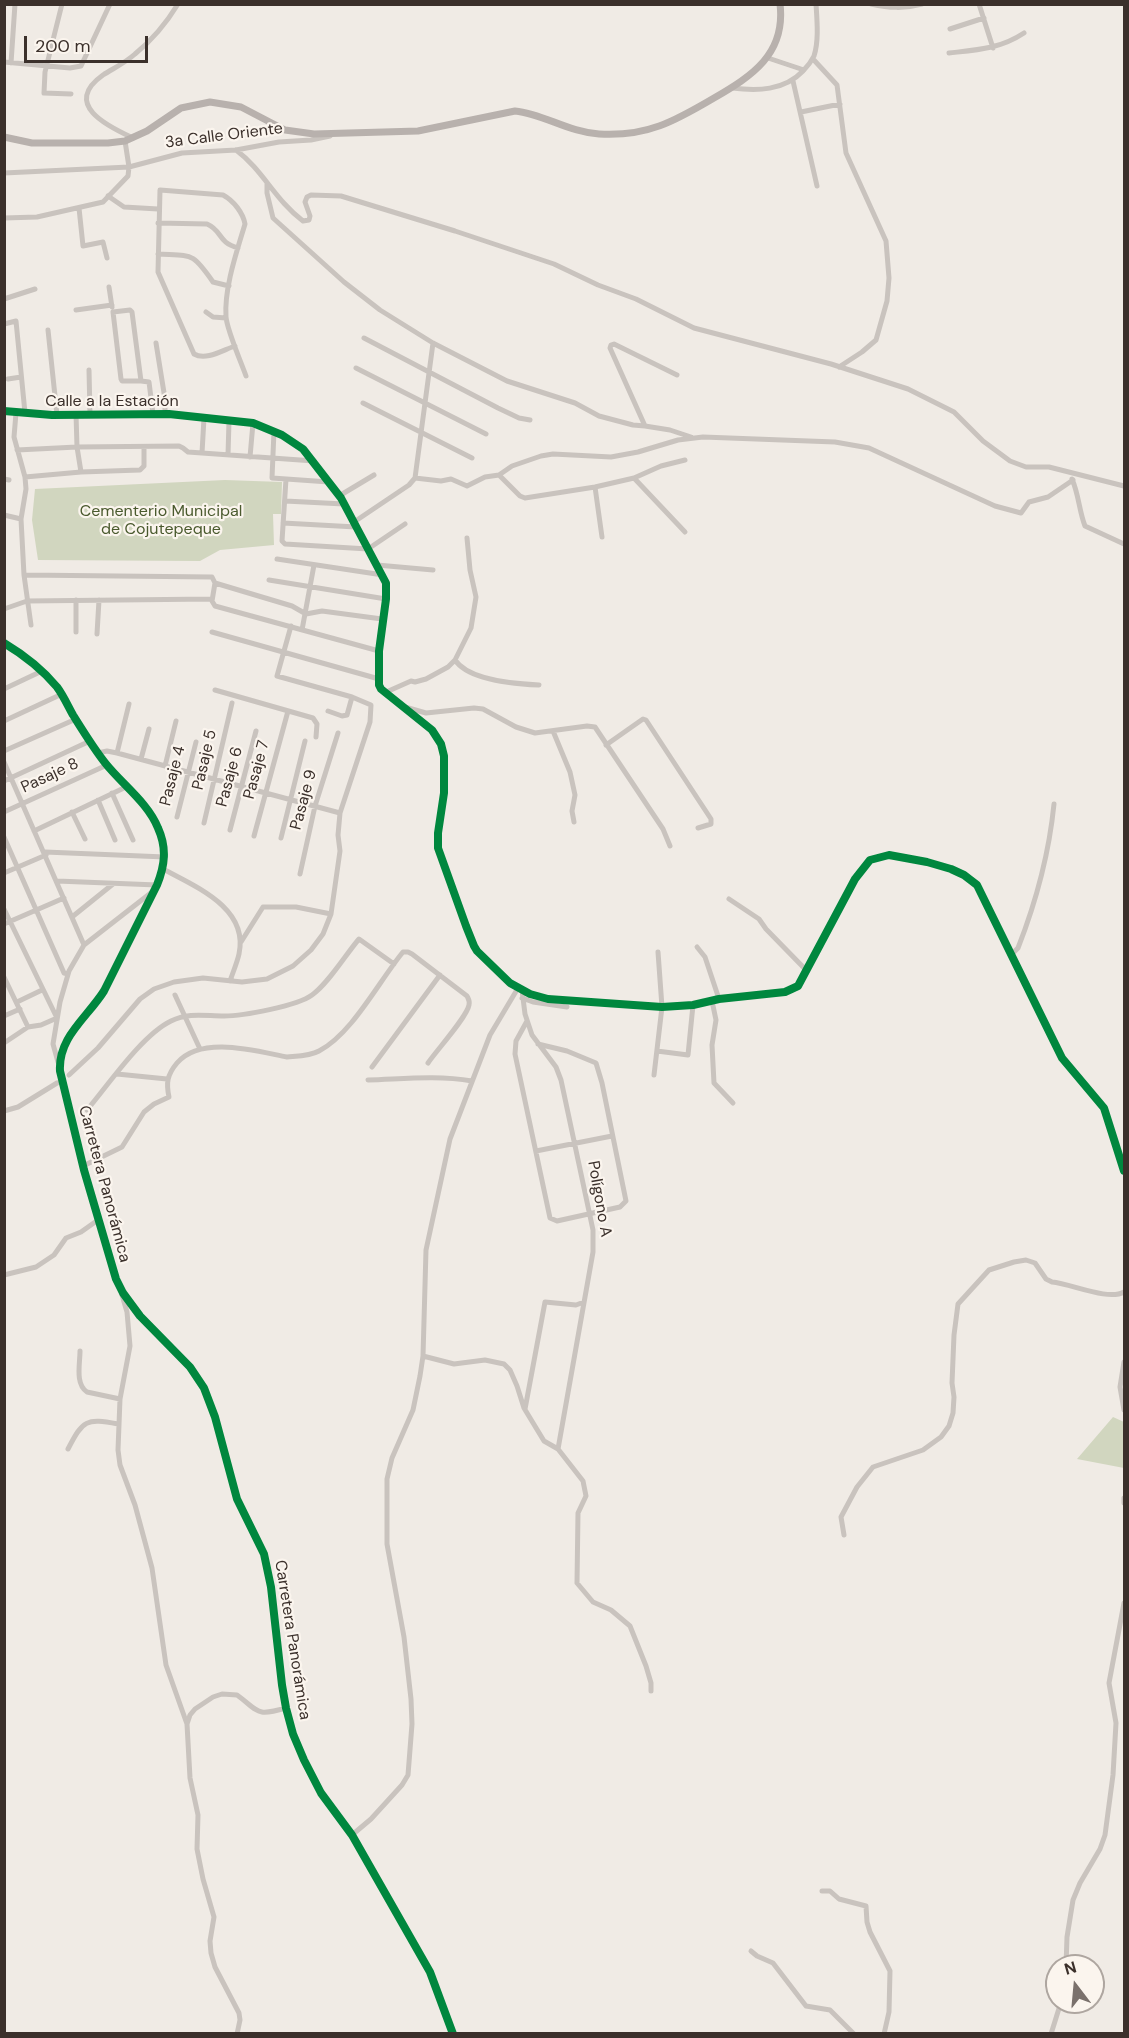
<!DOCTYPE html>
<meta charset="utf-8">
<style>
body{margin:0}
#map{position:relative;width:1129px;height:2038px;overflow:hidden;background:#f0ebe5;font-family:"DM Sans",sans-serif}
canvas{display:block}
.frame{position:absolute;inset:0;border:6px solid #3b302b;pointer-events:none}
.north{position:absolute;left:1045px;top:1954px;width:60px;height:60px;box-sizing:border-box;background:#fbf5ee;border:2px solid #aea6a0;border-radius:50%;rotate:344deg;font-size:16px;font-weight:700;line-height:24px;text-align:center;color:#3b302b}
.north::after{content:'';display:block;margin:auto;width:21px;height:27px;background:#7a716c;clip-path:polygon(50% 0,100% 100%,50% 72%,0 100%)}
.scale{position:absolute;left:24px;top:36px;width:124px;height:27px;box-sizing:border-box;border:3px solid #3b302b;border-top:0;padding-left:8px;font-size:18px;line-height:21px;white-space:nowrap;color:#3b302b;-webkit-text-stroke:4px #fbf5ee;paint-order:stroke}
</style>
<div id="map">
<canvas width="1129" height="2038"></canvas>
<div class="frame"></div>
<div class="north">N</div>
<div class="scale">200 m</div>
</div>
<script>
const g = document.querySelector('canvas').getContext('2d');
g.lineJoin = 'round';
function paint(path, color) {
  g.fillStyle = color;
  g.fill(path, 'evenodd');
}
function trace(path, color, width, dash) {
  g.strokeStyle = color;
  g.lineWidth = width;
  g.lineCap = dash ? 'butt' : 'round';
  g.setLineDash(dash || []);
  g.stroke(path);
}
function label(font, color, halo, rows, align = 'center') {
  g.font = font + ' "DM Sans",sans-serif';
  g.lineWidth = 4.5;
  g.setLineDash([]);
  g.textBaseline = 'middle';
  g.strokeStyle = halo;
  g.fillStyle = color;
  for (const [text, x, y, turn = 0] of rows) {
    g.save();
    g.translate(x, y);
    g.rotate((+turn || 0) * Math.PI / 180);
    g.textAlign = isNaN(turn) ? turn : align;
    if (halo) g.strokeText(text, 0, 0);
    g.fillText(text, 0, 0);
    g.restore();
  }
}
paint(new Path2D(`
 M225 480 282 482 281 514H273L274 545 220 550 200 561 38 560 32 520 35 489Z
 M1113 1417 1124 1422V1468L1077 1459Z`), '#d1d6bf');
trace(new Path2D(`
 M62 4 45 72 44 93 71 94
 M871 4C889 8 904 9 922 4
 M979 4 993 48
 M950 29 984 18
 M949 53C976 50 1000 49 1024 33
 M768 58 804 70
 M813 59 837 85 846 153 886 241 889 278 887 301 876 340 862 352 839 367
 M4 62 70 68 81 66 110 4
 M11 63 15 4
 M793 81 817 186
 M732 88C757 91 784 91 803 71 807 67 811 62 814 56 819 41 817 20 816 4
 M801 112 840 104
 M133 138C107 126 62 104 103 75 114 68 125 63 135 54 151 41 167 22 178 4
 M236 150C263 170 275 200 303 221L309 220 310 216 305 202 307 197 311 195 341 196 455 231 554 264 598 285 636 299 694 328 831 364 908 389 954 412 983 441 1010 461 1026 467H1049L1124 486
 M4 173 129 167 182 153 236 150 279 142 311 140 330 136
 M267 184V193L273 218 344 282 380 310 433 343 507 381 575 403 599 416 633 425 645 426
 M108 196 124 207 158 209
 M79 208 83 246 103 242 107 258
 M4 218 37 217 103 202 128 176 129 167 125 141
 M158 223 207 224C223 231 217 242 238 248
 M158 254C193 256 192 252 213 282L229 286
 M109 287 112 307
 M4 299 35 289
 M76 310 112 305
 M206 312 213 317 226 318
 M4 324 16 321 25 413
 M48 330 57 415
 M364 338 498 408 519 418 530 420
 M156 343 165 399V414
 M235 346C223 350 206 361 194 354L158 272 160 190 223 195C234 201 243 213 245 224 237 251 224 288 226 317 227 330 241 362 246 376
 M356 368 486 434
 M89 370 90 414
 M677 375 614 344 611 345 610 348 645 426 670 430 691 437
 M8 379 21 377
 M141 381H122L121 379 113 312 130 310 132 312 141 381 149 382 153 414
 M363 403 472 458
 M4 411 52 415 169 414 253 423 282 435 303 449 341 498 386 583V599L379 651V685L381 689 432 730 441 744 444 756V793L438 833V848L466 926 474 946 477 951 510 983 530 994 548 999 662 1007 693 1005 719 999 785 992 798 986 855 879 870 860 889 855 927 862 951 869 964 875 977 885 1062 1058 1104 1108 1124 1171
 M16 413 14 437 25 477 26 489 21 519 24 575 31 625
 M274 431 272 478 329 482
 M17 450 77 447 179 446 183 448 188 452 314 461
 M202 453 204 418
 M228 455 229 421
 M250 457 253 423
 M81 472 140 470 144 466V447
 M499 475 520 496 525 498 595 487 634 478 685 532
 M25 477 81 472 77 447 76 414
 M415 478 441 481 451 479 467 486 485 477 499 475 512 466 541 456 553 454 611 457 638 452 678 440 703 437 835 442 869 448 995 506 1021 513 1029 502 1048 497 1073 480
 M634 478 661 466 685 460
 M4 479 9 480
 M286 479 282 541 285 544 368 549 405 524
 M1072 479C1079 495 1079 511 1085 526L1124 544
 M595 487 602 537
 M339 496 374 475
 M285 501 344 504
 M4 515 21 519
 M354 522 409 485 415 478 433 343
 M283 523 356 527
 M277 559 383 575
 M377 565 433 570
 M24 575 212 577 215 583 212 601 215 606 379 651
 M269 580 386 599
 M215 583 292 606 306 614 322 611 382 619
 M4 609 27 601 212 599
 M302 630 314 565
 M76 632V600
 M212 632 379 679
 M97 634 99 600
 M4 643C24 655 42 669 57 687 63 695 68 706 73 715 83 731 94 749 106 764 123 785 148 803 158 828 167 848 165 865 157 885L104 991C87 1018 58 1037 60 1071L84 1170 116 1279 123 1293 140 1316 190 1367 204 1388 215 1417 237 1499 264 1554 271 1587 282 1685 286 1708 293 1734 304 1760 321 1793 352 1835 430 1972 453 2034
 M455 660C469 681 516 684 539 685
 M4 689 42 671
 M215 690 313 718 317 724 316 737
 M384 693 411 681 415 682 426 679 448 667 455 660 471 628 476 597 470 570 467 538
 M405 707 426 713 474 708 483 709 516 727 535 733 587 726 595 727 663 829 670 846
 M328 711 342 716 347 715 352 697
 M4 721 62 694
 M553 731 570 772 575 795 572 811 574 822
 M606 745 643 719 646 720 711 819V824L698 828
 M4 751 76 719
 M98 753 107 751 117 753 340 813
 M117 753 129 704
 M141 759 149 729
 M4 762 84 945
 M165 766 176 721
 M4 781 90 741
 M112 793 133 840
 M98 800 115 840
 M4 812 107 765
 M72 812 85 839
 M177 817 196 742
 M204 823 232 703
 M230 830 256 731
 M34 831 126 787
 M254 836 288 711
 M4 837 64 973 68 974
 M281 838 305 741
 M45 852 165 857
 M163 869C196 887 249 908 239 954 237 963 233 972 230 981
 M4 873 46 855
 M300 874 315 806 338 733
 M57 881 157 885
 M729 899 759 919 766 929 806 970
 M4 909 57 1018 41 1025 28 1027 4 1043
 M72 917 113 884
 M4 924 64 898
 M241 942 263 907H296L331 914
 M697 947 705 957 719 999
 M1012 954 1018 948C1036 902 1049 854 1054 804
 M4 977 28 1027
 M522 990 525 1014 532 1035 556 1067 561 1080 593 1230V1252L558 1449
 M175 995 200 1049
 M522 998 533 1002 567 1007
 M712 1001 716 1020 712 1045 714 1083 733 1103
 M17 1002 42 990
 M4 1016 20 1009
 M527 1021 516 1041 515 1054 550 1218 557 1221 620 1207 626 1201 602 1083 596 1063 567 1051 538 1044
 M657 1051 688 1055 693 1005
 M58 1062 53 1044 60 1002 69 971 84 945 152 892
 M372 1067 440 975
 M117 1074 167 1079
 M69 1075 98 1048 140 999 154 989 174 982 203 978 242 982 267 979 293 966 311 950 323 934 331 914 340 851 338 835 340 813 370 722 371 705 352 697 277 676 291 626
 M654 1075 662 1007 658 952
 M368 1080C403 1079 437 1075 472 1081
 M87 1110C109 1084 142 1035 171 1021 189 1012 205 1016 224 1016 243 1016 297 1006 312 995 328 984 346 954 359 939L394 964
 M4 1111 18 1107 57 1083
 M536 1151 612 1136
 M83 1166 122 1147 144 1112 154 1104 169 1097C166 1083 167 1075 177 1063 201 1035 256 1051 287 1057 298 1056 310 1056 319 1051 352 1034 379 981 403 952H408L412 954 467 996C469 1000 470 1001 469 1005 467 1017 436 1051 428 1063
 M4 1275 36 1267 54 1255 66 1238 81 1232 98 1220
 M122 1295 127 1312 130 1346 120 1399 118 1450 120 1465 135 1505 152 1568 166 1665 187 1724
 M80 1351C80 1364 75 1384 87 1392L120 1399
 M423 1356 454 1364 485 1360 504 1364 510 1370 517 1386 524 1408 544 1441 558 1449 583 1481 586 1496 578 1513 577 1583 593 1602 611 1610 630 1626 646 1666 651 1683V1691
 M1124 1362 1120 1387 1124 1410
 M525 1409 545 1302 576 1305 584 1302
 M68 1449C83 1420 86 1418 118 1424
 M1124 1498V1503
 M844 1535 841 1517 857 1487 873 1467 923 1450 941 1437 949 1426 953 1413 954 1397 952 1383 954 1335 958 1304 989 1270 1014 1262 1026 1260 1035 1263 1046 1279 1052 1282C1072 1284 1108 1301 1124 1292
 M352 1835 371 1819 402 1785 408 1775 412 1724 411 1699 404 1637 387 1544V1479L392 1458 413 1410 420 1376 423 1356 426 1250 450 1139 490 1035 518 988
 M822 1891H830L839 1899 866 1906 867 1922 870 1932 890 1971 889 2012 884 2034
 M751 1951 757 1956 773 1963 806 2006 830 2010 854 2034
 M1066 1966 1067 1937 1073 1900 1080 1883 1100 1849 1105 1835 1113 1775 1116 1723 1109 1683 1124 1603
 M237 2034 240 2020 239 2013 215 1967 211 1953 210 1941 214 1917 203 1879 197 1849 198 1815 190 1778 187 1724 190 1715 195 1709 213 1697 222 1694 237 1695C259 1711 255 1717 286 1708
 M1051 2034 1061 2002`), '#c9c3be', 5);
trace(new Path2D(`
 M4 137 32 143H108L125 141 147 131 181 108 210 102 241 107 285 130 314 134 418 131 515 111C544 114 568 132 599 134 647 137 675 121 714 98 752 76 786 54 780 4`), '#b8b1ad', 7);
trace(new Path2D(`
 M4 411 52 415 169 414 253 423 282 435 303 449 341 498 386 583V599L379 651V685L381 689 432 730 441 744 444 756V793L438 833V848L466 926 474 946 477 951 510 983 530 994 548 999 662 1007 693 1005 719 999 785 992 798 986 855 879 870 860 889 855 927 862 951 869 964 875 977 885 1062 1058 1104 1108 1124 1171
 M4 643C24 655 42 669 57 687 63 695 68 706 73 715 83 731 94 749 106 764 123 785 148 803 158 828 167 848 165 865 157 885L104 991C87 1018 58 1037 60 1071L84 1170 116 1279 123 1293 140 1316 190 1367 204 1388 215 1417 237 1499 264 1554 271 1587 282 1685 286 1708 293 1734 304 1760 321 1793 352 1835 430 1972 453 2034`), '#00873e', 8);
label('16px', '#3b302b', '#fbf5ee', [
 ["3a Calle Oriente",224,136,-7],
 ["Calle a la Estación",112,402],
 ["Pasaje 5",205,760,-77],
 ["Pasaje 7",257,770,-75],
 ["Pasaje 8",50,776,-25],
 ["Pasaje 4",173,776,-76],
 ["Pasaje 6",230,777,-75],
 ["Pasaje 9",304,800,-75],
 ["Carretera Panorámica",104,1184,75],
 ["Polígono A",599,1199,80],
 ["Carretera Panorámica",292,1640,81]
]);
label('16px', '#4a5a2e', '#fbf5ee', [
 ["Cementerio Municipal",161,512],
 ["de Cojutepeque",161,530]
]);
</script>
